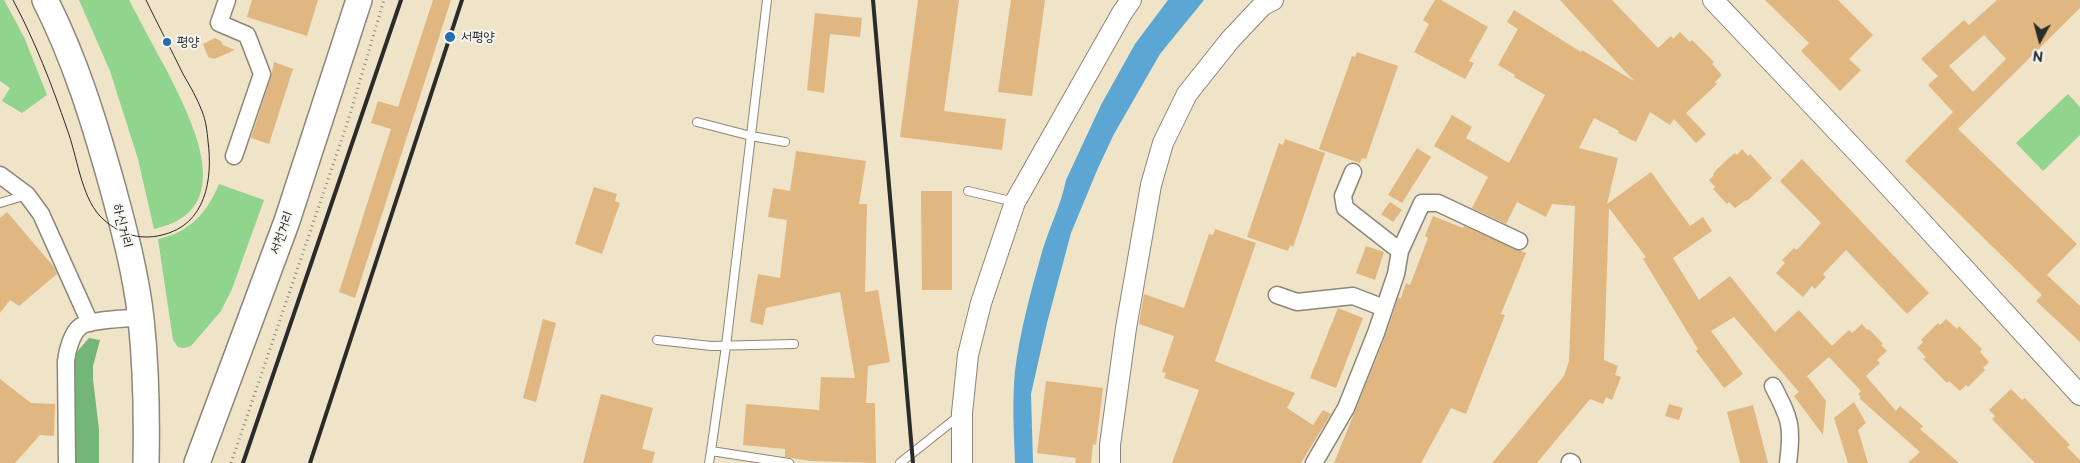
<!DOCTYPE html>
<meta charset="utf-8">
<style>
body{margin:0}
#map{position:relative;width:2080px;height:463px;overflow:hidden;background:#efe3c8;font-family:"Balsamiq Sans",sans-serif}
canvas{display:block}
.north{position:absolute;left:2015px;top:15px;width:50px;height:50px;-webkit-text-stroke:4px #f6f6f2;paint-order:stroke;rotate:187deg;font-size:14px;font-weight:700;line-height:20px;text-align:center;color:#2b2b2b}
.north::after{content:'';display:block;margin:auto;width:18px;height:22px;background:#2b2b2b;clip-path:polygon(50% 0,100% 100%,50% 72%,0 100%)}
</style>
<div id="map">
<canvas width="2080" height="463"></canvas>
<div class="north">N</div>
</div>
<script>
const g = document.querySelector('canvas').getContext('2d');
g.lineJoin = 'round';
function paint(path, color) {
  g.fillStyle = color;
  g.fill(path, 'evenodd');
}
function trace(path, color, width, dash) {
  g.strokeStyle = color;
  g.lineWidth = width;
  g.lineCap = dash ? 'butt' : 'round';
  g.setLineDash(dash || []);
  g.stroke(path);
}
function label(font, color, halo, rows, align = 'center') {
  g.font = font + ' "Balsamiq Sans","Poor Story",sans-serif';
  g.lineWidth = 4;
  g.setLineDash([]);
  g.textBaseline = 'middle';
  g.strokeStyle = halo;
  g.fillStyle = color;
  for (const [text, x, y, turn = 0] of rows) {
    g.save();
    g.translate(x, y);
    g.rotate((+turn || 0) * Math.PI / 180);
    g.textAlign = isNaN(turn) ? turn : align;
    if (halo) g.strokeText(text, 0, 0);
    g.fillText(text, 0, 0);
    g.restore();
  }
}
paint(new Path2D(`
 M0 0H4L24 37 47 95 22 113 2 101 10 88 0 81Z
 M79 0H129C142 24 154 48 167 71 192 121 240 211 154 229L138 159 110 71Z
 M2068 94 2080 107V135L2043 171 2016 143Z
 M219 184 264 200 232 289 221 311 191 346 184 348 178 347 173 340 158 239C189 233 207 213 219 184Z`), '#90d48d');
paint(new Path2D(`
 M89 338 100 340 93 366V379L99 430V463H72L70 385 76 353Z`), '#74b678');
paint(new Path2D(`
 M1168 0H1204L1160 54 1114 134 1098 168 1071 233 1047 323 1031 394 1033 463H1015C1014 433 1012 402 1015 371 1020 331 1031 291 1042 252 1049 228 1061 205 1066 180L1101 105 1135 44Z`), '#5ca6d4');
paint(new Path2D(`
 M252 0H318L307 36 247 17Z
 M433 0H451L355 298 339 292 391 129 371 123 378 101 398 107Z
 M918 0H959L944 111 1006 119 1002 150 900 137Z
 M1011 0H1045L1032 96 998 92Z
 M1435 0H1441L1488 27 1469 61 1474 63 1465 79 1414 52 1429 24 1423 20Z
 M1560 0H1612L1658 48 1671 36 1673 39 1680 32 1690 42 1692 40 1714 62 1712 64 1722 75 1715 82 1717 84 1686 113 1706 134 1696 143 1674 119 1670 125 1650 112 1636 142 1618 133 1619 131 1594 118 1579 148 1618 158 1607 204 1651 172 1690 226 1703 217 1712 231 1673 258 1699 300 1730 276 1775 332 1799 310 1832 346 1849 330 1852 333 1862 324 1867 330 1869 329 1883 344 1881 345 1887 351 1877 360 1880 363 1866 376 1896 411 1900 406 1923 426 1920 429 1959 463H1908L1920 452 1859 398 1861 397 1858 394 1861 391 1829 357 1807 376 1826 401 1823 435 1794 396 1799 392 1734 317 1711 331 1743 374 1724 388 1696 351 1698 349 1643 259 1646 257 1609 208 1604 360 1618 366 1615 375 1621 377 1612 400 1606 397 1603 404 1590 399 1537 463H1492L1564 376 1569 361 1575 206 1552 204 1546 217 1517 202 1506 224 1472 208 1488 177 1434 146 1452 115 1472 127 1466 138 1509 163 1545 95 1514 77 1515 75 1498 65 1518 29 1507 22 1514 10 1581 52 1582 50 1634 81Z
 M1765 0H1838L1873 35 1849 59 1861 70 1840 91 1801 51 1809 43Z
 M1997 0H2080V8L1958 129 2077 244 2047 275 2080 306V342L2036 301 2042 295 1905 161 1953 112 1928 85 1938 76 1921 59 1964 20 1969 25ZM1984 35 2006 59 1973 92 1949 66Z
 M815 13 862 18 860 37 830 34 824 93 807 90Z
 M215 38 221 41 223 45 235 50 214 59 208 57 203 44Z
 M1357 52 1398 66 1366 159 1362 158 1360 163 1319 149 1352 56 1355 57Z
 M274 62 293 69 269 144 251 138 271 77Z
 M1285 139 1325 153 1293 247 1290 245 1288 251 1247 237 1279 143 1283 145Z
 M1417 148 1431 157 1402 203 1388 195Z
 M1742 149 1748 156 1750 154 1772 178 1747 201 1746 200 1735 208 1729 202 1727 204 1713 189 1715 187 1709 180 1714 175 1713 174 1717 169 1730 157 1735 153 1737 155Z
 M796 151 866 161 859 204H867L865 292 878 290 890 362 868 366 866 403H875L876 463 811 461 785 457V449L743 445 746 404 819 410 821 377 855 378 840 292 766 308 763 325 750 322 758 274 780 278 787 220 768 217 773 188 790 191Z
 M1802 159 1929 293 1907 314 1846 250 1823 274 1826 277 1815 289 1812 286 1803 297 1776 273 1785 263 1782 260 1794 248 1797 250 1821 223 1780 181Z
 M594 187 617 194 615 201 620 203 602 254 575 244Z
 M921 191H952V290H922Z
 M1390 202 1402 210 1393 222 1381 214Z
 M7 212 54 267 57 274 19 306 10 300 0 313V218Z
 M1433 216 1463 228 1464 226 1526 253 1501 314 1505 315 1466 414 1451 408 1421 463H1334L1385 337 1398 298H1401L1406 283 1410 285 1428 238 1425 236Z
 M1215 229 1256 243 1215 361 1295 393 1287 408 1313 425 1323 410 1331 414 1301 463H1172L1199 390 1164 378 1166 373 1162 372 1174 336 1139 324 1144 294 1184 308 1209 234 1213 235Z
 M1366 246 1384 252 1375 280 1356 273Z
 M1338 308 1363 318 1336 388 1310 378Z
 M543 319 556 323 536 402 523 398Z
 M1946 319 1957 329 1959 326 1982 349 1980 352 1989 362 1983 368 1985 370 1968 387 1966 385 1960 391 1949 381 1947 383 1923 359 1926 357 1917 348 1923 342 1921 340 1938 323 1940 325Z
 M0 379 31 403 55 404 54 436 40 435 15 463H0Z
 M1046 381 1103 388 1096 445 1093 444 1091 463H1075L1076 458 1037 453Z
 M2011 389 2022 400 2025 398 2070 445 2067 447 2080 460V463H2035L1992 419 1995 416 1989 410Z
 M601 394 653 408 642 449 655 452 652 463H583Z
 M1854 402 1866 423 1858 430 1868 463H1848L1834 418Z
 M1669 404 1683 408 1679 420 1665 416Z
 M1753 405 1768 463H1740L1727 412Z`), '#e1b781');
const service = new Path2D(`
 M697 122 751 136 785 142
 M968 191 1015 202
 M0 203 27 195
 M657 340 711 346 794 344
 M711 451 726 346 767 0
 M709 463 711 451 789 463
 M900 463 959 416`);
const minor = new Path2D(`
 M227 0 219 23 247 35 262 74 234 156
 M1353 172 1343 196 1345 208 1400 251
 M0 175 27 195 41 214 90 323
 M1277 295 1297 302 1353 296 1384 308
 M1773 386C1790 419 1793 425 1788 463
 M1570 462 1572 463
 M67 463 66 361C67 351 72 332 81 326 91 319 128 319 141 317
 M1314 463 1346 408 1376 333 1396 274 1400 251 1422 203H1438L1519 241`);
const tertiary = new Path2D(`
 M1713 0 1874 170 2080 395
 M962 463V413L968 355 981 303 1015 202 1122 13 1131 0
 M1110 463V445L1126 328 1151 185 1163 143 1187 94 1230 40 1263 5 1273 0`);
const primary = new Path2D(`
 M45 0C75 59 94 121 112 185 124 229 136 274 141 319 146 366 147 415 146 463
 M197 463 287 221 359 0`);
trace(service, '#8d877a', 10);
trace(minor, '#8d877a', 19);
trace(tertiary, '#8d877a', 22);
trace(primary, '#8d877a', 28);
trace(new Path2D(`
 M231 463 347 124 384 0`), '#8d877a', 3, [1, 4]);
trace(service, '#fff', 8);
trace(minor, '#fff', 16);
trace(tertiary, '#fff', 20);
trace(primary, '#fff', 25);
trace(new Path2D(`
 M13 0C35 41 52 85 67 129 77 155 81 196 100 216 116 233 139 241 162 235 206 225 213 179 208 141 207 131 206 121 202 111 197 98 190 86 183 74 171 49 158 25 146 0`), '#2b2b2b', 1);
trace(new Path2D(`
 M873 0 913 463
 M243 463 401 0
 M310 463 462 0`), '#2b2b2b', 4);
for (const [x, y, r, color] of [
 [450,37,6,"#1f6fb2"],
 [167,42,5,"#1f6fb2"]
]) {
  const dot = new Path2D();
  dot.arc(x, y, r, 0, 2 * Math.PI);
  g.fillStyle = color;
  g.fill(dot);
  trace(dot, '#f6f6f2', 2);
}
label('14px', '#2b2b2b', '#f6f6f2', [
 ["서평양",461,37],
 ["평양",177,42]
], 'left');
label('14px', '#2b2b2b', '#f6f6f2', [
 ["하신거리",122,226,76],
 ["서천거리",282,233,-70]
]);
</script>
